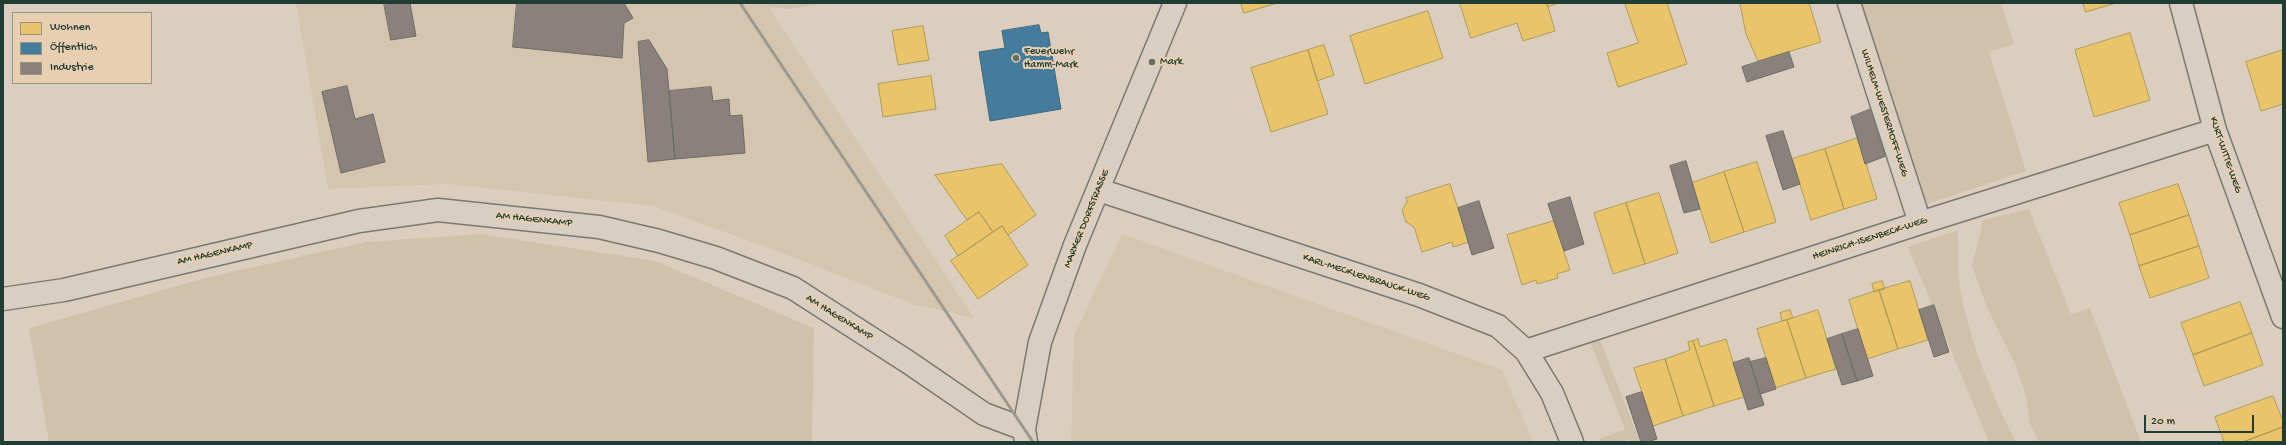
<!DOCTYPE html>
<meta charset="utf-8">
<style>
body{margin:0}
#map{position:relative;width:2286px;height:445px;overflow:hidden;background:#dccebe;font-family:"Gochi Hand",sans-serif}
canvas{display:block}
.frame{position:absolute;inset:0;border:4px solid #1f3d34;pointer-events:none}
.legend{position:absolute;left:12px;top:12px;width:140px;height:72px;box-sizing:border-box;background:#e9cfb1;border:1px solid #98957f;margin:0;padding:5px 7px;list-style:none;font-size:12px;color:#1f3d34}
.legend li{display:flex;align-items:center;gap:8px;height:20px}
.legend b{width:20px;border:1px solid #98957f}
.scale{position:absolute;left:2144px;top:415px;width:110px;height:18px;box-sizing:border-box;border:2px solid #1f3d34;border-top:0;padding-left:5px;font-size:12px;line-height:14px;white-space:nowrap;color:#1f3d34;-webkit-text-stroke:3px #e9cfb1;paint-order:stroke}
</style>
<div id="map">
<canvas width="2286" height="445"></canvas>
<div class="frame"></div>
<ul class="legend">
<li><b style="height:11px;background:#e9c46a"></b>Wohnen</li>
<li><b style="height:11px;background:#457b9d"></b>Öffentlich</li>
<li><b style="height:11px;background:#8a817c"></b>Industrie</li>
</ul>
<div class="scale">20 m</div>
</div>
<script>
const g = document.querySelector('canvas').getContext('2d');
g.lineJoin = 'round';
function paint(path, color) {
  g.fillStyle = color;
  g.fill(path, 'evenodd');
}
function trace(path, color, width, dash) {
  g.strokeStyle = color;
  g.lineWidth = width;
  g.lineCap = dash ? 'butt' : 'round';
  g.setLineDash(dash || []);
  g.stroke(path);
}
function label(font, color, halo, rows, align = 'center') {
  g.font = font + ' "Gochi Hand",sans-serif';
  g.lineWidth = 4;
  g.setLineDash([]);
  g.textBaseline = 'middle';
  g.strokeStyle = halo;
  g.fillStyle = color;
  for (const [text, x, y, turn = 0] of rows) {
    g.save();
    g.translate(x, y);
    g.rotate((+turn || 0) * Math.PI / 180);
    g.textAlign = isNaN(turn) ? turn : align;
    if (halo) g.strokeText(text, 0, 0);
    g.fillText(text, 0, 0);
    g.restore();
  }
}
paint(new Path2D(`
 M296 3H766L974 318 912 304 796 258 653 206 447 184 328 189Z
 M1122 234 1502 370 1533 442H1071L1074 335Z`), '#d6c5ae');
paint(new Path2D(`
 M766 3H827L789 9 769 7Z
 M1855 3H2001L2014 44 1989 52 2026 171 1921 206Z
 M2029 209 2071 314 2090 308 2141 442H2039L2030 424 2026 396 2015 364 1988 310 1972 266 1983 220Z
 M1958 230C1959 249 1957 270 1960 288 1970 342 1991 394 2016 442H1989L1908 247Z
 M481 234 655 261 814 328 812 442H49L29 328 205 278 366 242Z
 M1600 340 1640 442H1630L1629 439 1622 442H1600L1599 439 1625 429 1591 344Z`), '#d1c1ab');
const homes = new Path2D(`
 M1241 3H1277L1244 13Z
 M1460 3H1547L1555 31 1523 41 1517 23 1471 38Z
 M1547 3H1558L1548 7Z
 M1625 3H1667L1687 64 1618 87 1607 53 1638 43Z
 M1809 3 1821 42 1758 61 1746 34 1740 4Z
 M2083 3H2116L2086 12Z
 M1428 11 1443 58 1365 84 1350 36Z
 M923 26 929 60 898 65 892 31Z
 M2130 33 2150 100 2094 117 2075 50Z
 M1324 45 1334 75 1317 81 1308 50Z
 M1308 50 1328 114 1271 132 1251 68Z
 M2283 50V104L2261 111 2246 62Z
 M931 76 936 109 883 117 878 84Z
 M1858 138 1877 199 1844 209 1825 149Z
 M1825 149 1844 209 1811 220 1792 159Z
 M1757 162 1776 222 1744 232 1724 172Z
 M1002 164 1036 215 1008 235 1002 226 993 232 979 212 967 220 935 175Z
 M1724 172 1744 232 1711 243 1692 183Z
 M1450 184 1469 242 1453 247 1452 242 1422 252 1414 227 1406 222 1402 210 1407 202 1406 198Z
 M2178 184 2189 215 2130 235 2119 203Z
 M1659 193 1678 253 1645 264 1626 203Z
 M1626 203 1645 264 1613 274 1594 213Z
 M979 212 993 232 958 256 945 236Z
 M2189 215 2199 246 2139 266 2130 235Z
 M1554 221 1570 270 1557 274 1558 278 1537 284 1536 280 1522 285 1507 235Z
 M1002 226 1028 265 978 299 951 261Z
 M2199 246 2209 278 2150 298 2139 266Z
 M1882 281 1885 289 1874 292 1872 284Z
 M1910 281 1928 340 1898 349 1879 290Z
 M1879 290 1898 349 1867 359 1849 300Z
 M2240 302 2252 333 2193 355 2181 323Z
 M1790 310 1793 318 1782 321 1780 313Z
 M1818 310 1836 369 1806 378 1787 320Z
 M1787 320 1806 378 1775 388 1757 329Z
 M2252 333 2263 365 2204 386 2193 355Z
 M1698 339 1700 347 1726 339 1744 397 1714 406 1693 341Z
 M1693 341 1714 406 1683 416 1665 359 1690 350 1688 342Z
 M1665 359 1683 416 1653 426 1634 368Z
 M2273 396 2283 421V427L2243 442H2224L2215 417Z
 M2283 427V442H2243Z`);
paint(homes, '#e9c46a');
trace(homes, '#ac9c5a', 1);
const public = new Path2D(`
 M1039 25 1041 33 1048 32 1061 109 990 121 979 52 1005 48 1002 31Z`);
paint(public, '#457b9d');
trace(public, '#3a687e', 1);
const industry = new Path2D(`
 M384 3H410L416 36 391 40Z
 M517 3H624L633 18 624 23 622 58 513 47Z
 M649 40 667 69 675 159 648 162 638 42Z
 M1789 52 1794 67 1747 82 1742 67Z
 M347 86 355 119 373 114 385 162 341 173 322 92Z
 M711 87 713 101 729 99 730 116 742 115 745 153 675 159 669 91Z
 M1871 109 1886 156 1865 164 1851 117Z
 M1783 131 1800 184 1783 190 1766 136Z
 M1686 161 1700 209 1684 213 1670 166Z
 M1570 197 1584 244 1564 251 1548 204Z
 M1479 201 1494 248 1472 255 1458 208Z
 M1934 305 1949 352 1934 357 1919 310Z
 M1858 329 1873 376 1857 381 1842 334Z
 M1842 334 1857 381 1842 385 1827 339Z
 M1749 358 1764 405 1748 410 1733 363Z
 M1766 358 1776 389 1760 394 1750 362Z
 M1642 392 1657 439 1647 442H1641L1626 397Z`);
paint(industry, '#8a817c');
trace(industry, '#6a6d66', 1);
const minor = new Path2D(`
 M1849 3 1920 223
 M2181 3 2215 130 2283 317
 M1099 190 1419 295 1498 326 1526 351 1552 393 1572 442
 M3 299 64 290 359 221 438 210 599 227 659 241 716 258 793 288 908 362 984 414 1024 429
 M1526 351 1920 223 2215 130
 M1026 442 1024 429 1040 342 1075 245 1175 3`);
trace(minor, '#7a7970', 25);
trace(minor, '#d8cec2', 22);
trace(new Path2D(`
 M740 3 1033 442`), '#9b988f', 3);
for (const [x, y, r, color] of [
 [1016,58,4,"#617064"],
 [1152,62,4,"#617064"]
]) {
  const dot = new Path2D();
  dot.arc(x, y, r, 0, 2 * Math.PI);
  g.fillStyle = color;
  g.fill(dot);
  trace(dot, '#e9cfb1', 1.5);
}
label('11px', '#1f3d34', '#e9cfb1', [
 ["Feuerwehr",1024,52],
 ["Hamm-Mark",1024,65],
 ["Mark",1160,62]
], 'left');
label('11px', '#1f3d34', '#e9cfb1', [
 ["WILHELM-WESTERHOFF-WEG",1884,113,72],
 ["KURT-WITTE-WEG",2225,155,71],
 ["MARKER DORFSTRASSE",1087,219,-68],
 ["AM HAGENKAMP",534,220,6],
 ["HEINRICH-ISENBECK-WEG",1870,239,-18],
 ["AM HAGENKAMP",215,254,-13],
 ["KARL-MECKLENBRAUCK-WEG",1366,278,18],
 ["AM HAGENKAMP",839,318,32]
]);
</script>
